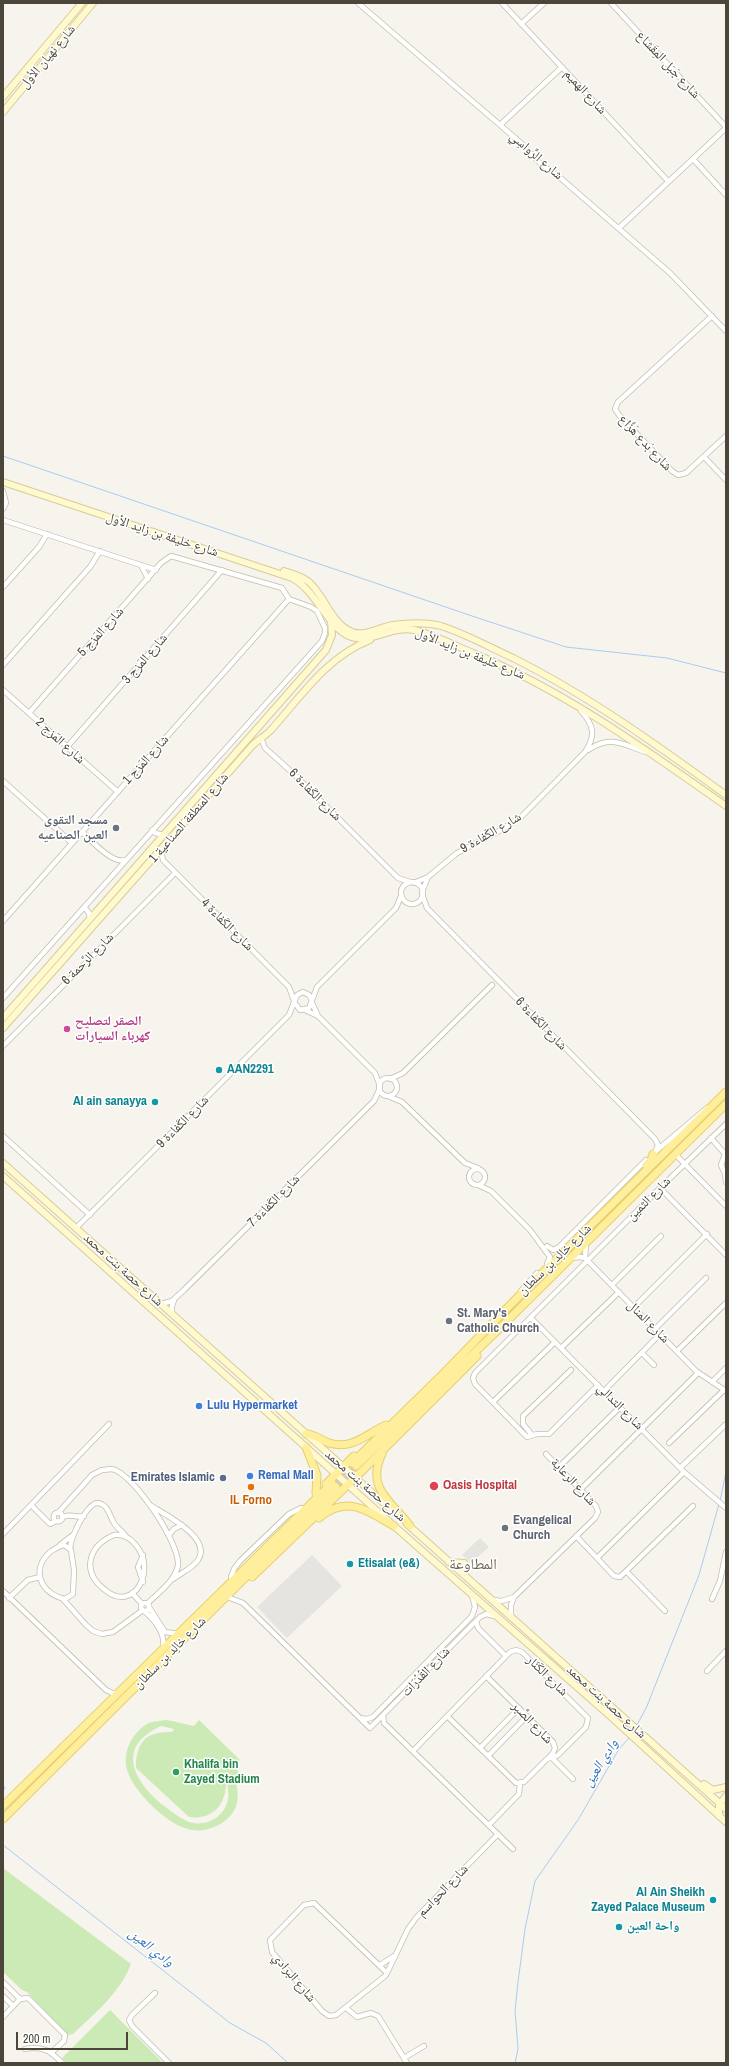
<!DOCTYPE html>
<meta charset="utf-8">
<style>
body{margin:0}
#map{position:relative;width:729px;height:2066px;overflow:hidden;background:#f6f4ec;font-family:"Archivo Narrow",sans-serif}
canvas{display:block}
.frame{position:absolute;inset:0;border:4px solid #4b4639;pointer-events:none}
.scale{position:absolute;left:16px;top:2032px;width:112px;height:18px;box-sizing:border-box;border:2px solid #4b4639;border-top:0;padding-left:5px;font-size:12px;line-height:14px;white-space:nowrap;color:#4b4639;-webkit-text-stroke:3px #fff;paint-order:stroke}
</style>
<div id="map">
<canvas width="729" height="2066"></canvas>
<div class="frame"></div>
<div class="scale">200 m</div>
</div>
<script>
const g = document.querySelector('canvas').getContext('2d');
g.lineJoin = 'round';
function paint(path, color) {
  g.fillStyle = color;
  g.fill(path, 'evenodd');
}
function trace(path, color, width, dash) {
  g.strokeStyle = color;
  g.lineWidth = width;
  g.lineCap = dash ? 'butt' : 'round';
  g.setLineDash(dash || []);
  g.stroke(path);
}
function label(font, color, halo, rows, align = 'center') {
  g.font = font + ' "Archivo Narrow","Noto Naskh Arabic",sans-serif';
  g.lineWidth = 3;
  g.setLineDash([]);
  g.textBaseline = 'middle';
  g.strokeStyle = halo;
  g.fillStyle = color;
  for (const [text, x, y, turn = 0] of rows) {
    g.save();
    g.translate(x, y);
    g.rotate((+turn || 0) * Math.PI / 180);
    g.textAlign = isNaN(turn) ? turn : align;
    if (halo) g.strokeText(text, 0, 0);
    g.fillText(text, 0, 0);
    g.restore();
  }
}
paint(new Path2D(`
 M167 1720 194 1726 199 1720 240 1760 235 1765 239 1774 234 1776C239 1792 241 1808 226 1820 217 1827 204 1832 192 1830 170 1827 137 1795 129 1775 120 1756 131 1732 149 1723 154 1721 161 1721 167 1720ZM161 1726 174 1729 172 1732C146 1731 136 1742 136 1768L189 1817C211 1820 225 1807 226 1784L201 1759 227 1784C228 1789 229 1795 228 1800 225 1815 209 1826 193 1823 182 1821 173 1812 164 1806 133 1781 115 1747 161 1726Z
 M3 1868 131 1964C120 1993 95 2013 73 2034L68 2035 27 1992 22 1990 3 1972Z
 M110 2010 163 2063H66L62 2058Z`), '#cceab5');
paint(new Path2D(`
 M480 1538 489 1547 471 1563 462 1555Z
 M312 1555 342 1586 287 1638 257 1607Z`), '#e5e4e0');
trace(new Path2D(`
 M3 456 472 616 566 647 667 658 726 673
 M720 1501 726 1472
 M637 1725 647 1706 699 1575 719 1504
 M3 1791 5 1787
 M3 1845 230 2023 266 2043 288 2063
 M515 2063 518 2049 515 2011 518 1982 525 1929 535 1881 578 1820 619 1749 630 1737`), '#a9cbf2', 1);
trace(new Path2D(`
 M332 1483 352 1463
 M336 1487 356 1466`), '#d4d1c8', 7, [7, 3.5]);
const street = new Path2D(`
 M358 3 521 143 542 165 557 175 670 273 726 331
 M502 3 668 181
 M611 3 726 127
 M521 24 544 3
 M500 125 562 67
 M693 159 726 195
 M619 228 726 128
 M712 316 618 402 615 409 619 415 672 471 678 475 686 473 726 436
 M704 457 726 480
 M3 491 6 503 3 509
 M3 520 156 570
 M141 565 148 579
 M3 587 39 547 47 534
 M3 665 90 567 100 551
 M3 690 118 792
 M261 738 265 748 295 775 398 878 410 882
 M67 747 222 570
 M588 750C612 734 623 745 646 752
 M3 781 72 843
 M152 830 155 833 164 835
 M82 832C92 841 112 864 125 860
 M161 850 163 860 289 987 294 1001
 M401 893a11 11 0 1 1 22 0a11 11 0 1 1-22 0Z
 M414 883 428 877 457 853 499 831 521 817 585 752C596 736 594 725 581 711
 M422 892 428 877
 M422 894 427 908 655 1139 658 1145 655 1153
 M84 907 89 913 90 920
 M3 921 289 599
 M3 998 322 641 325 633V628L317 611 311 607 289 599 282 588 171 556 161 563 29 713
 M312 1000 309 995 303 992 297 995 294 1002 300 1010 309 1008 317 987 396 908 401 896
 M312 1003 318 1016
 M305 1010 318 1016 375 1073 380 1086
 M3 1046 175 873
 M379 1087a9 9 0 1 1 18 0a9 9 0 1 1-18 0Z
 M390 1079 403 1073 492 985
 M388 1096 402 1102 465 1163 478 1168
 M3 1136 90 1215
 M711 1138 725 1154
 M656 1151 707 1108
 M675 1154 726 1206
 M725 1154 721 1165 725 1174 726 1182
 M469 1177a8 8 0 1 1 16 0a8 8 0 1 1-16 0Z
 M478 1185 491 1191 530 1230 550 1257 547 1264
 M660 1188 726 1255
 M76 1228 289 1015 294 1002
 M547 1246 553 1250 559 1247 646 1160
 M571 1258 580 1257 585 1258 696 1371 726 1391
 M585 1258 586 1244
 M612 1285 661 1236
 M521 1291 537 1273
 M638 1303 707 1234
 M161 1304 172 1301 184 1290 374 1101 380 1088
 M172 1314V1306L174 1300
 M531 1318 684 1472 726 1508
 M655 1329 706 1278
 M561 1348 619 1292
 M677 1351 726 1303
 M642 1353 654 1365
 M712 1382 726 1368
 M598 1385 549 1434H537L527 1437 475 1384 473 1378 475 1373 660 1188 726 1124
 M604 1391 660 1334
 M493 1402 555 1342
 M532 1435 523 1424V1416L571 1370
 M669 1443 724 1390
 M559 1467 620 1407
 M680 1468 725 1425
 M580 1490 698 1373
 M31 1505 50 1524 56 1521
 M150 1505C164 1514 213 1538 198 1560 193 1568 181 1573 173 1579
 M53.5 1517a4.5 4.5 0 1 1 9 0a4.5 4.5 0 1 1-9 0Z
 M58 1513 92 1475 102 1470 112 1469C133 1473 180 1543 178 1565 176 1580 158 1593 148 1603
 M63 1517C70 1513 76 1518 84 1516
 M3 1534 109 1424
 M114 1535C123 1534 129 1537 135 1544 158 1569 134 1614 105 1590 81 1572 88 1546 114 1535Z
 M169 1535 174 1529 182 1525
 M576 1536 614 1576 620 1577 693 1506
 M60 1545 73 1535
 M64 1545 71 1550 74 1570 73 1594 65 1599C41 1594 30 1570 50 1552 55 1549 58 1546 64 1545Z
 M70 1548C71 1537 85 1507 96 1503 108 1503 109 1515 114 1523 117 1528 122 1531 125 1535
 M597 1558 684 1472
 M627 1572 665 1611
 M231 1577 234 1569 240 1561 289 1514 301 1508
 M143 1582 138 1567 143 1555
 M3 1591 106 1690 112 1693H119
 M132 1593 142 1604
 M9 1598 28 1580 40 1577
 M230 1598 243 1603 370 1728 480 1617 486 1614 495 1616
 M63 1599 86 1625 93 1631 102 1634 113 1632 143 1610
 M712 1599 720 1581 726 1552
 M493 1600 502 1601 514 1597
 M141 1607a4 4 0 1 1 8 0a4 4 0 1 1-8 0Z
 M149 1607 165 1632 178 1634
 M144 1611C155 1620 166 1634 163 1649
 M511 1618V1605L514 1597 595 1518 598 1512 596 1506 546 1454
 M476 1621 478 1628 506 1656
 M707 1671 726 1651
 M383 1716 384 1723 513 1849
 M447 1716 516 1783 524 1782 553 1753 555 1748 553 1742 486 1676
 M360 1718 367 1719 373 1717 472 1616 475 1607 472 1595
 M480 1748 519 1708
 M413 1751 510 1652 516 1650 522 1652 588 1718 586 1727 557 1756 547 1759
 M488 1756 527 1716
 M553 1759 573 1779
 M489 1825 519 1794 520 1783
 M380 1965 394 1956
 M387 1973 314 1903 304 1905 270 1940 272 1952 322 2011 329 2016 336 2015 385 1976 387 1973 408 1929 416 1918 498 1834
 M3 1982 20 1999
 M155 1993 132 2015 129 2020 132 2026 169 2063
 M3 1996 13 2006
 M346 2008 357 2017 371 2013 378 2016 407 2063
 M3 2017 20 1999 28 1998 65 2035 64 2041 52 2052
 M25 2049C42 2046 50 2050 62 2063
 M404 2058 424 2046`);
const secondary = new Path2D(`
 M3 97 82 3
 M3 112 93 3
 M3 482 292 578C318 591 330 635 356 638 376 641 392 626 414 630 434 635 454 645 473 653 565 691 645 749 726 806
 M284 571C293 574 302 576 309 582 325 596 331 624 352 632 365 637 380 627 393 625 408 623 426 622 441 626 466 634 489 647 513 658 589 696 657 745 726 795
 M3 1018 326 650 332 635 331 621
 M3 1028 251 747C256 741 264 737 270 731 300 698 326 657 370 640
 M3 1163 396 1514
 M3 1176 394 1526 609 1715 726 1822
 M407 1524 726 1809
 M449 1562 464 1563
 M704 1784 713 1790 726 1787
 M719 1816V1805L726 1796`);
const primary = new Path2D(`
 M646 1165 651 1160 653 1154
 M306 1434C314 1434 321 1440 329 1443 353 1450 366 1434 386 1425
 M306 1447 317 1475 316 1493
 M382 1454C365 1488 392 1502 410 1526
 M352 1463 443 1374 518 1297 726 1092
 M356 1466 499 1329 726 1104
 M326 1484 354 1456
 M319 1518C347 1494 368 1511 394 1526
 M252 1577 360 1473 477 1356
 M3 1806 332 1483
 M3 1819 336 1487`);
trace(street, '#c2bdae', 6);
trace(secondary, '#d6cd9b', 8);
trace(primary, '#e6d06a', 9);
trace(street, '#fff', 4.5);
trace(secondary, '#fff9cd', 6);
trace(primary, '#ffef9c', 7);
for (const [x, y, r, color] of [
 [116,828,4,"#6b7280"],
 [67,1029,4,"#d1479c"],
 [219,1070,4,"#0f9aa8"],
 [155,1102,4,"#0f9aa8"],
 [449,1321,4,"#6b7280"],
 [199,1406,4,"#3f7fe0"],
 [250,1476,4,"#3f7fe0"],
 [223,1478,4,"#5c6f8a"],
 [434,1486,5,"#e0444e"],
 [251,1487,4,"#e8710a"],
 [505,1528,4,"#6b7280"],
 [350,1564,4,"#0f9aa8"],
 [176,1772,4,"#2e9e5b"],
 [713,1900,4,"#0f9aa8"],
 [619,1927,4,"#0f9aa8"]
]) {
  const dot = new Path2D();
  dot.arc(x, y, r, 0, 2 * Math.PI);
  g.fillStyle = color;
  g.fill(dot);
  trace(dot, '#fff', 1.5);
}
label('13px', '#4b4639', '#fff', [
 ["شارع نهيان الأول",48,57,-50],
 ["شارع جَبَل المِقَشاع",668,65,47],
 ["شارع الهميم",585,92,47],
 ["شارع الرَّواسِي",536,156,41],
 ["شارع بَدع هَزَّاع",645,443,47],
 ["شارع خليفة بن زايد الأول",162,535,18],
 ["شارع المَزج 5",101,632,-48],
 ["شارع خليفة بن زايد الأول",470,654,22],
 ["شارع المَزج 3",145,659,-49],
 ["شارع المَزج 2",60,741,42],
 ["شارع المَزج 1",146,760,-48],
 ["شارع الكَفاءة 6",315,795,45],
 ["شارع المنطقة الصناعية 1",189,818,-49],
 ["شارع الكَفاءة 9",491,833,-30],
 ["شارع الكَفاءة 4",227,925,45],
 ["شارع الرَّحمة 6",88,959,-45],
 ["شارع الكَفاءة 6",541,1024,46],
 ["شارع الكَفاءة 9",183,1122,-45],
 ["شارع الثمين",649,1199,-45],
 ["شارع الكَفاءة 7",274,1201,-45],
 ["شارع خالِد بن سلطان",555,1260,-44],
 ["شارع حصة بنت محمد",123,1270,42],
 ["شارع المنال",648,1322,45],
 ["شارع التدالي",620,1407,45],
 ["شارع الرعاية",573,1482,47],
 ["شارع حصة بنت محمد",365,1486,41],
 ["شارع خالِد بن سلطان",170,1653,-45],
 ["شارع القُدْرَات",426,1672,-46],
 ["شارع الكَنَار",547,1676,44],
 ["شارع حصة بنت محمد",606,1702,42],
 ["شارع الصَّبر",532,1723,46],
 ["شارع الحواسم",443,1891,-46],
 ["شارع البرادي",294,1978,50]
]);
label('bold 13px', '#5b616d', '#fff', [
 ["مسجد التقوى",108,821,"right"],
 ["العين الصناعيه",108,836,"right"],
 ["St. Mary's",457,1314],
 ["Catholic Church",457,1329],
 ["Evangelical",513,1521],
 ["Church",513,1536]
], 'left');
label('bold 13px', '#b23c85', '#fff', [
 ["الصقر لتصليح",75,1022],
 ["كهرباء السيارات",75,1037]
], 'left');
label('bold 13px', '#0d838f', '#fff', [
 ["AAN2291",227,1070],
 ["Al ain sanayya",147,1102,"right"],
 ["Etisalat (e&)",358,1564],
 ["Al Ain Sheikh",705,1893,"right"],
 ["Zayed Palace Museum",705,1908,"right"],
 ["واحة العين",627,1927]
], 'left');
label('bold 13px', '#366cbe', '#fff', [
 ["Lulu Hypermarket",207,1406],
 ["Remal Mall",258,1476]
], 'left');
label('bold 13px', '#4e5e75', '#fff', [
 ["Emirates Islamic",215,1478]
], 'right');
label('bold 13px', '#be3a42', '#fff', [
 ["Oasis Hospital",443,1486]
], 'left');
label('bold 13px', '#c56008', '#fff', [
 ["IL Forno",251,1501]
]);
label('bold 13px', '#27864d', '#fff', [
 ["Khalifa bin",184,1765],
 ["Zayed Stadium",184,1780]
], 'left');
label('italic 14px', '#2f6fba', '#fff', [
 ["وادي العين",601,1763,-58],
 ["وادي العين",151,1948,38]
]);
label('15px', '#6e6550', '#fff', [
 ["المطاوعة",473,1565]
]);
</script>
